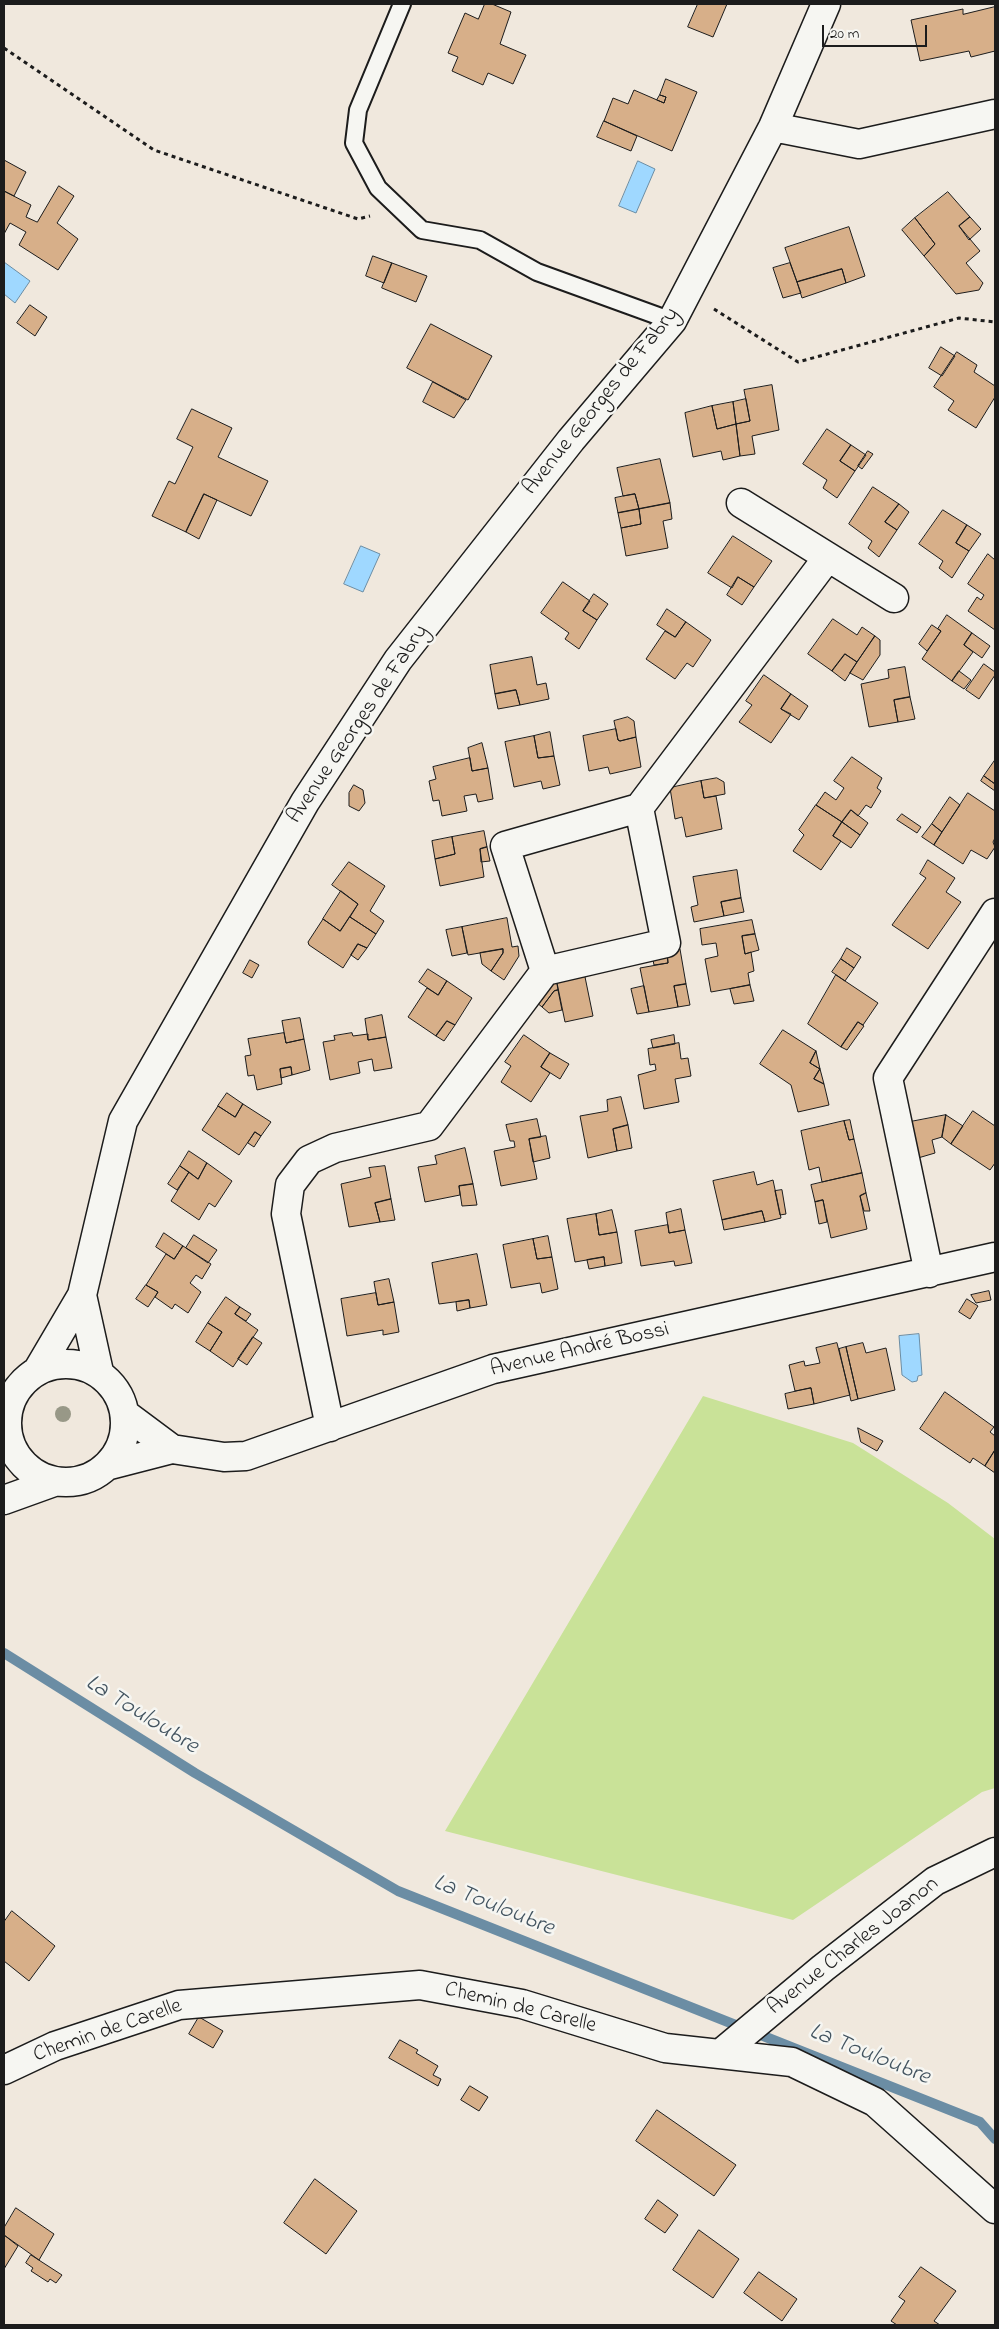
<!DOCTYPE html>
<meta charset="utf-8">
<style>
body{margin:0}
#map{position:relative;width:999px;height:2329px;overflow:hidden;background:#f0e8dd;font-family:"Indie Flower",sans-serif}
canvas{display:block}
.frame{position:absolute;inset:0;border:5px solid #1c1c1c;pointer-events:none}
.scale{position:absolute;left:822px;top:25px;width:105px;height:22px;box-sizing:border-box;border:2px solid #1c1c1c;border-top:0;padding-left:6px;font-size:15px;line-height:18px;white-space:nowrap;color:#1c1c1c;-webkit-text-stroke:4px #f6f6f2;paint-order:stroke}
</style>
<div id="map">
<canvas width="999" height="2329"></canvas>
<div class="frame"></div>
<div class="scale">20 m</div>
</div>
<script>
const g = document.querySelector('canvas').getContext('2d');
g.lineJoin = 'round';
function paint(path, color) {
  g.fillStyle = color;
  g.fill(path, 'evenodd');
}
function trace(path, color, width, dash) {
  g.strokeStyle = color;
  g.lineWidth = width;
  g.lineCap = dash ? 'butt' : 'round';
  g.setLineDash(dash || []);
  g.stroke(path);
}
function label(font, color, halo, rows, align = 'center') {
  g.font = font + ' "Indie Flower",sans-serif';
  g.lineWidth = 5;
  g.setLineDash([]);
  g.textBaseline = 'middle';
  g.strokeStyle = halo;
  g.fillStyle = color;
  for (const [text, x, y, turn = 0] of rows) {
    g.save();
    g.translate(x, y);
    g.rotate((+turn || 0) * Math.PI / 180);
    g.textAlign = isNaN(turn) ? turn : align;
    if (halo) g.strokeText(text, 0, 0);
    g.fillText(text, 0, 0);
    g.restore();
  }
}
paint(new Path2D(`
 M703 1396 853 1443 948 1503 995 1539V1788L982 1792 793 1920 445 1831Z`), '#c9e298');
const water = new Path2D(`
 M638 161 655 169 636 213 619 206Z
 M4 262 30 281 15 303 4 294Z
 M361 546 380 554 363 592 344 584Z
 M919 1334 922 1375 918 1376 917 1381 912 1382 902 1375 899 1336Z`);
paint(water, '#9fd8ff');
trace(water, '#6b8da4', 1);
trace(new Path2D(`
 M4 1653 195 1773 398 1891 980 2122 995 2139`), '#6b8da4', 10);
const building = new Path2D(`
 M485 4H492L511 12 500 44 526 55 513 84 488 73 483 85 452 71 458 57 448 53 465 13 478 19Z
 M698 4H727L713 37 688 27Z
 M995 7V51L971 57 969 51 920 61 911 20 963 9V14Z
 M666 79 697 92 672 151 604 121 613 98 628 104 634 90 664 103 666 97 660 95Z
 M660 95 666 97 664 103 657 100Z
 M604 121 637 136 631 151 597 137Z
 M4 160 26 172 14 196 4 191Z
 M59 186 74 196 57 223 78 239 58 270 19 245 26 232 10 223 4 234V191L31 205 26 217 37 222Z
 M948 192 970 217 959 226 980 251 966 263 983 283 979 290 956 294 924 256 935 244 915 218Z
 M970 217 981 229 969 240 959 226Z
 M915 218 935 244 924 256 902 230Z
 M849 227 865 276 846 283 842 269 797 282 785 248Z
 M373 256 392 263 384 283 366 276Z
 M392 263 427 276 416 302 382 288Z
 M790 263 801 293 783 298 773 268Z
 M842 269 846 283 802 298 797 282Z
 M30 305 47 317 35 336 17 323Z
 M431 324 492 356 468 400 407 368Z
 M941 347 955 356 942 376 929 368Z
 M957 352 977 365 974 372 995 386V397L976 428 948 410 954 401 934 387Z
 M433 382 466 400 454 418 423 402Z
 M772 385 779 430 752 436 755 454 740 456 736 424 750 421 744 390Z
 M746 399 750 421 736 424 733 402Z
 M733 402 736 424 717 429 712 406Z
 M712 406 717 429 736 424 740 456 723 460 721 451 693 457 685 413Z
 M192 409 232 428 218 457 268 481 251 516 204 494 186 532 152 516 169 481 175 484 193 447 177 439Z
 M827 429 851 445 840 461 855 471 837 498 823 488 827 480 803 464Z
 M851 445 866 455 855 471 840 461Z
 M868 451 873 454 862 469 858 466Z
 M660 459 670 503 639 509 635 494 623 496 617 468Z
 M873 487 899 504 885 522 897 530 879 557 868 548 872 541 849 524Z
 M204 494 217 500 199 539 186 532Z
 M635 494 639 509 618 513 615 498Z
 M670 503 672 519 663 521 668 548 626 556 621 528 641 524 639 509Z
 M899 504 909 512 897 530 885 522Z
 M639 509 641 524 621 528 618 513Z
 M943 510 967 525 956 543 969 551 952 578 939 568 943 561 919 544Z
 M967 525 981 534 969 551 956 543Z
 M733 536 772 561 754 587 738 577 732 588 708 573Z
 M988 554 995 560V630L968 611 977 597 981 600 984 595 968 584Z
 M738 577 754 587 742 605 727 595Z
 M563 582 590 601 583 611 597 620 579 649 565 639 569 633 541 613Z
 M594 594 608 604 597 620 583 611Z
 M667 609 686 622 675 637 657 625Z
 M947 615 972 633 964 645 973 652 952 681 922 659 941 631 938 629Z
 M833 619 857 635 862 627 875 636 857 662 845 654 832 671 808 654Z
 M686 622 711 640 693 667 687 663 675 679 646 659 665 631 675 637Z
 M932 625 941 631 927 651 919 644Z
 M972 633 990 646 982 658 964 645Z
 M875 636 880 640V655L863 680 850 673Z
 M845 654 857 662 845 681 832 671Z
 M532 657 537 685 546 683 549 699 520 705 516 690 495 694 490 665Z
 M984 664 995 672V675L979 699 966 690Z
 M905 667 910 697 894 700 898 722 869 727 861 684 889 678 888 670Z
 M959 671 971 680 964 689 952 681Z
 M764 675 791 694 781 709 791 714 771 743 739 722 752 705 746 701Z
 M516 690 520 705 498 709 495 694Z
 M791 694 808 706 799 720 781 709Z
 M910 697 915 719 898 722 894 700Z
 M628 717 634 721 636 737 620 741 618 740 614 721Z
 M616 729 618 740 620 741 636 737 641 767 610 774 608 767 589 771 583 736Z
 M550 732 554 756 538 758 534 736Z
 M534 736 538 758 554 756 560 785 543 789 541 781 514 787 505 742Z
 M482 743 488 768 472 771 468 748Z
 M852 757 882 778 877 788 881 791 871 808 866 805 858 816 851 810 842 822 816 805 825 792 836 800 844 788 834 781Z
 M470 758 472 771 488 768 493 799 478 802 476 794 464 796 467 811 442 816 439 800 433 801 429 781 436 779 433 767Z
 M995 760V784L984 776Z
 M984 776 995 784V791L981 781Z
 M717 778 724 782 725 794 704 798 701 781Z
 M701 781 704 798 716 796 722 829 686 837 682 817 675 819 670 788Z
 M354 785 363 790 365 803 359 811 349 806V793Z
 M968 793 995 811V838L993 842 995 847 987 859 971 850 963 864 934 845Z
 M950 797 960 805 942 832 932 824Z
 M816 805 842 822 833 836 841 841 821 870 793 851 804 835 799 830Z
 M851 810 868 823 860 835 842 822Z
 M902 814 921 827 917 833 897 820Z
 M842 822 860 835 851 848 833 836Z
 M932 824 942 832 934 845 922 837Z
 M484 831 487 847 480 849 484 877 440 886 435 859 455 854 452 837Z
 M452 837 455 854 435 859 432 841Z
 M487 847 490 861 481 862 480 849Z
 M928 860 955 878 946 892 961 902 928 949 892 925 926 878 920 874Z
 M349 862 385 886 370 911 384 921 376 934 350 917 358 904 332 885Z
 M737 870 741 898 721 902 724 916 694 922 691 907 698 905 693 877Z
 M341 891 358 904 340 931 323 919Z
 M741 898 744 912 724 916 721 902Z
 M350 917 376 934 367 948 358 944 343 968 309 945 308 942 323 919 340 931Z
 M507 918 512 947 518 946 519 956 504 980 491 971 503 953V949L468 955 462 927Z
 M752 920 755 934 742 936 745 954 751 952 754 971 748 973 750 985 711 992 705 959 718 956 716 943 702 945 700 929Z
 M462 927 467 953 452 956 446 930Z
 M755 934 759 950 745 954 742 936Z
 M358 944 367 948 358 960 351 955Z
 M847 948 861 957 854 968 841 959Z
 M503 949V953L491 971 482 964 480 953Z
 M680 949 686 984 674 986 678 1007 649 1012 640 968 668 963 667 952Z
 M667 952 668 963 654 965 652 955Z
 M841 959 854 968 845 981 832 972Z
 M250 960 259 965 252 978 243 973Z
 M428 969 447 981 438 995 419 982Z
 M555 972 558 990 554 991 542 1007 530 997Z
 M584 972 593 1016 565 1022 556 978Z
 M836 975 878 1003 863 1025 858 1022 841 1047 808 1024Z
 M447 981 472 998 455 1025 447 1021 436 1036 408 1017 427 988 438 995Z
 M686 984 690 1005 678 1007 674 986Z
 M750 985 754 1001 734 1004 730 989Z
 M644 986 649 1012 637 1014 631 989Z
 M558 990 562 1010 549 1013 542 1007 554 991Z
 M382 1015 386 1037 368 1040 365 1019Z
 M300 1018 304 1039 286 1043 282 1021Z
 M447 1021 455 1025 444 1041 436 1036Z
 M858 1022 864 1026 847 1050 841 1047Z
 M783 1030 816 1051 810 1063 820 1069 814 1079 824 1084 829 1105 798 1112 791 1085 760 1064Z
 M284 1033 286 1043 304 1039 310 1070 292 1075 291 1067 280 1069 282 1084 257 1090 254 1075 248 1076 245 1056 251 1055 248 1039Z
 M352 1033 353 1036 368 1034V1040L386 1037 392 1068 374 1071 372 1059 358 1062 360 1073 330 1080 323 1042 335 1040 334 1036Z
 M524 1035 550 1053 541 1067 550 1073 531 1102 501 1082 511 1066 505 1062Z
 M674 1035 675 1044 653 1048 651 1040Z
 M679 1043 681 1059 688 1058 691 1076 675 1079 679 1102 644 1109 638 1075 656 1070 655 1064 650 1065 648 1049Z
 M816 1051 820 1069 810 1063Z
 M550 1053 569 1064 560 1079 541 1067Z
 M291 1067 292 1075 281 1078 280 1069Z
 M820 1069 824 1084 814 1079Z
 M227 1093 243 1104 235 1117 218 1106Z
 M621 1097 628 1125 613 1129 617 1151 588 1158 580 1116 608 1111 607 1100Z
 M243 1104 271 1122 261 1136 255 1132 239 1155 202 1130 218 1106 235 1117Z
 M973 1111 995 1126V1163L990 1170 951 1144Z
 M946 1115 963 1126 951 1144 942 1137Z
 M946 1115 942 1137 932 1140 935 1153 918 1158 910 1122Z
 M537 1119 541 1137 529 1139 537 1179 501 1186 494 1151 515 1147 514 1141H510L506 1125Z
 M850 1120 854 1139 849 1140 844 1121Z
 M844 1121 849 1140 854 1139 862 1173 822 1182 819 1167 809 1170 801 1131Z
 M628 1125 632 1148 617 1151 613 1129Z
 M255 1132 261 1136 254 1147 248 1143Z
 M546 1136 550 1158 533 1162 529 1139Z
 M465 1148 473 1184 459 1186 460 1195 425 1202 418 1167 437 1164 435 1156Z
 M189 1151 207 1163 198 1179 180 1166Z
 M207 1163 232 1181 215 1207 209 1203 199 1220 171 1201 189 1172 198 1179Z
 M180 1166 189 1172 177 1190 168 1184Z
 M385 1166 391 1199 375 1203 380 1222 349 1227 341 1184 371 1177 369 1168Z
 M754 1172 757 1185 773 1180 781 1218 765 1222 762 1211 722 1220 713 1181Z
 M862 1173 866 1193 860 1196 867 1229 831 1238 823 1200 815 1202 811 1185Z
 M473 1184 477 1205 462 1206 459 1186Z
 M782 1190 786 1214 780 1215 775 1191Z
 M866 1193 870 1211H864L860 1196Z
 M391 1199 395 1220 380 1222 375 1203Z
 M823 1200 827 1222 819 1224 815 1202Z
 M681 1209 685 1230 669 1233 666 1213Z
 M612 1210 617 1232 599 1235 596 1214Z
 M762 1211 765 1222 724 1230 722 1220Z
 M596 1214 599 1235 617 1232 622 1263 605 1266 604 1257 575 1262 567 1219Z
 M668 1225 669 1233 685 1230 692 1263 675 1266 674 1261 641 1266 635 1231Z
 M164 1233 183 1246 174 1259 156 1247Z
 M194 1235 217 1250 208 1263 186 1248Z
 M548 1236 552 1257 537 1259 533 1239Z
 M533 1239 537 1259 552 1257 558 1289 542 1293 540 1283 511 1288 503 1245Z
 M183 1246 211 1264 202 1279 196 1275 190 1283 201 1292 188 1313 175 1304 172 1309 155 1297 158 1292 146 1285 166 1254 174 1259Z
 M477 1254 487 1305 470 1308 469 1300 439 1304 432 1263Z
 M604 1257 605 1266 589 1269 587 1260Z
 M389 1279 394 1302 378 1305 374 1282Z
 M146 1285 158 1292 148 1307 136 1299Z
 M989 1291 991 1300 976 1303 971 1295Z
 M376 1293 378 1305 394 1302 399 1332 383 1335V1330L347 1336 341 1299Z
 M226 1297 240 1307 235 1314 258 1330 233 1367 210 1351 222 1332 208 1323Z
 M967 1299 978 1306 970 1319 959 1312Z
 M469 1300 470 1308 457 1311 456 1302Z
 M240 1307 251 1314 246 1321 235 1314Z
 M208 1323 222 1332 210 1351 196 1342Z
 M253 1337 262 1343 247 1365 238 1359Z
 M837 1343 850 1395 814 1404 811 1388 795 1391 789 1365 804 1361 805 1366 820 1363 816 1348Z
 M863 1343 866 1353 886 1348 895 1390 858 1399 846 1347Z
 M846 1347 858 1399 851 1401 839 1349Z
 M811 1388 814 1404 788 1409 785 1394Z
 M945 1392 994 1427 990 1432 995 1436V1450L985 1466 973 1458 970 1463 920 1429Z
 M858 1428 883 1441 877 1451 861 1442Z
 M995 1450V1473L985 1466Z
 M12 1911 55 1946 29 1981 4 1961V1922Z
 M199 2017 223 2031 213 2048 189 2034Z
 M400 2040 418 2050 416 2053 438 2066 433 2075 441 2079 438 2086 389 2058Z
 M470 2086 488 2097 479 2111 461 2100Z
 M657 2110 736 2165 714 2196 636 2141Z
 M315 2179 357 2211 326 2254 284 2223Z
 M658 2200 678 2215 665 2233 645 2219Z
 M16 2208 54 2234 39 2260 4 2235V2228Z
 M699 2230 739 2259 713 2298 673 2270Z
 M4 2235 18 2246 4 2269Z
 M31 2255 62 2275 56 2283 50 2279 48 2282 31 2271 33 2268 26 2263Z
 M921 2267 956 2291 934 2321 940 2325H897L891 2321 905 2301 899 2297Z
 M759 2272 797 2299 782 2321 744 2293Z`);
paint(building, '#d7af89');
trace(building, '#1c1c1c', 1);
const service = new Path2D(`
 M402 4 358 110 354 143 378 188 422 230 480 240 537 272 672 321`);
const minor = new Path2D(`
 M773 127 859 144 995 114
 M741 503 894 598
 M545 971 505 846 639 808 828 557
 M929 1273 888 1078 995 913
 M82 1295 99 1372
 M7 1423a59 59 0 1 1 118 0a59 59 0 1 1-118 0Z
 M39 1368 82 1295 123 1121 305 802 398 660 571 440 672 321 773 127 826 4
 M125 1414 172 1449
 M330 1427 286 1214 290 1185 309 1160 335 1148 429 1126 545 971 666 943 639 808
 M110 1465 172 1449 224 1457 246 1456 493 1369 995 1257
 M4 1500 54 1482
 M720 2054 823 1968 935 1881 995 1852
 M4 2070 55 2046 179 2005 420 1985 522 2004 665 2048 792 2062 875 2102 995 2209`);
trace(service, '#1c1c1c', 20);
trace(minor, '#1c1c1c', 31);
trace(new Path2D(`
 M4 48 154 150 358 219 370 216
 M714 309 798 362 959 318 995 322`), '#1c1c1c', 3, [4, 4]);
trace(service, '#f6f6f2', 16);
trace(minor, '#f6f6f2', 28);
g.fillStyle = '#989887';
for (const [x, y] of [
 [63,1414]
]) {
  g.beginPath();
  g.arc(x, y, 8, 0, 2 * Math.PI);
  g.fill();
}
label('22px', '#1c1c1c', '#f6f6f2', [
 ["Avenue Georges de Fabry",602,402,-51],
 ["Avenue Georges de Fabry",359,725,-56],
 ["Avenue André Bossi",580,1351,-13],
 ["Avenue Charles Joanon",854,1947,-38],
 ["Chemin de Carelle",520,2009,14],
 ["Chemin de Carelle",108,2032,-19]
]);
label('italic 24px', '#435460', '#f6f6f2', [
 ["La Touloubre",141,1716,32],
 ["La Touloubre",493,1907,22],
 ["La Touloubre",869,2056,22]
]);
</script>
